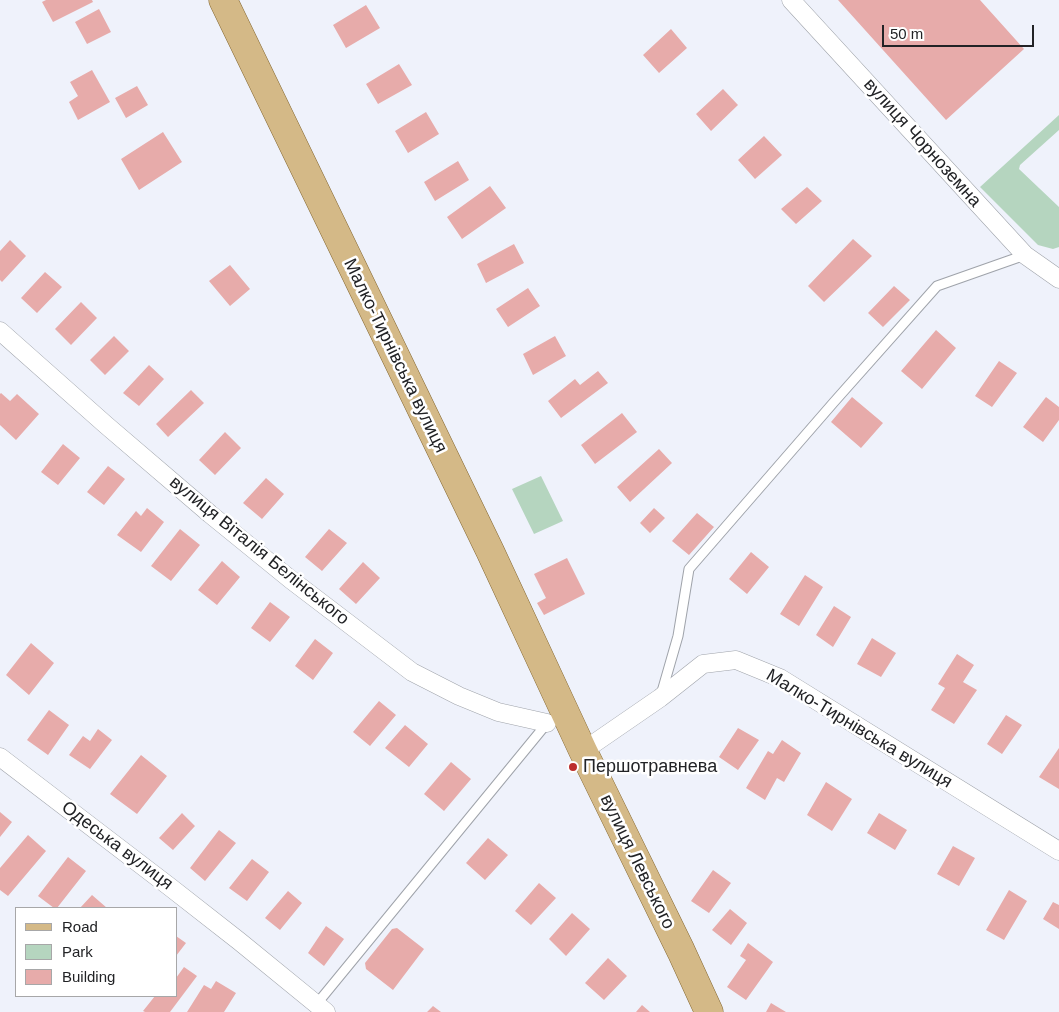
<!DOCTYPE html>
<meta charset="utf-8">
<style>
body{margin:0}
#map{position:relative;width:1059px;height:1012px;overflow:hidden;background:#eff2fb;font-family:Arial,sans-serif}
canvas{display:block}
.legend{position:absolute;left:15px;top:907px;width:162px;height:90px;box-sizing:border-box;background:#fff;border:1px solid #a7a7a8;margin:0;padding:6px 9px;list-style:none;font-size:15px;color:#222326}
.legend li{display:flex;align-items:center;gap:10px;height:25px}
.legend b{width:25px;border:1px solid #a7a7a8}
.scale{position:absolute;left:882px;top:25px;width:152px;height:22px;box-sizing:border-box;border:2px solid #222326;border-top:0;padding-left:6px;font-size:15px;line-height:18px;white-space:nowrap;color:#222326;-webkit-text-stroke:4px #fff;paint-order:stroke}
</style>
<div id="map">
<canvas width="1059" height="1012"></canvas>
<ul class="legend">
<li><b style="height:6px;background:#d4b987"></b>Road</li>
<li><b style="height:14px;background:#b5d5bf"></b>Park</li>
<li><b style="height:14px;background:#e7abaa"></b>Building</li>
</ul>
<div class="scale">50 m</div>
</div>
<script>
const g = document.querySelector('canvas').getContext('2d');
g.lineJoin = 'round';
function paint(path, color) {
  g.fillStyle = color;
  g.fill(path, 'evenodd');
}
function trace(path, color, width, dash) {
  g.strokeStyle = color;
  g.lineWidth = width;
  g.lineCap = dash ? 'butt' : 'round';
  g.setLineDash(dash || []);
  g.stroke(path);
}
function label(font, color, halo, rows, align = 'center') {
  g.font = font + ' Arial,sans-serif';
  g.lineWidth = 5;
  g.setLineDash([]);
  g.textBaseline = 'middle';
  g.strokeStyle = halo;
  g.fillStyle = color;
  for (const [text, x, y, turn = 0] of rows) {
    g.save();
    g.translate(x, y);
    g.rotate((+turn || 0) * Math.PI / 180);
    g.textAlign = isNaN(turn) ? turn : align;
    if (halo) g.strokeText(text, 0, 0);
    g.fillText(text, 0, 0);
    g.restore();
  }
}
paint(new Path2D(`
 M1059 115V130L1020 165 1019 169 1059 207V247L1053 249 1038 245 980 187Z
 M541 476 563 521 534 534 512 489Z`), '#b5d5bf');
paint(new Path2D(`
 M46 0H92L93 2 53 22 42 2Z
 M838 0H980L1024 49 946 120Z
 M366 5 380 28 346 48 333 25Z
 M99 9 111 32 87 44 75 22Z
 M671 29 687 48 659 73 643 55Z
 M399 64 412 85 378 104 366 84Z
 M92 70 110 102 78 120 69 102 78 96 70 82Z
 M137 86 148 105 126 118 115 98Z
 M723 89 738 105 711 131 696 114Z
 M426 112 439 134 408 153 395 131Z
 M163 132 182 162 139 190 121 159Z
 M764 136 782 155 755 179 738 160Z
 M458 161 469 180 435 201 424 182Z
 M490 186 506 208 462 239 447 217Z
 M807 187 822 201 796 224 781 209Z
 M853 239 872 256 824 302 808 286Z
 M10 240 26 256 2 282 0 280V251Z
 M514 244 524 263 486 283 477 264Z
 M230 265 250 289 230 306 209 281Z
 M45 272 62 287 37 313 21 298Z
 M894 286 910 300 883 327 868 313Z
 M528 288 540 306 508 327 496 309Z
 M81 302 97 318 71 345 55 329Z
 M936 330 956 348 922 389 901 371Z
 M114 336 129 351 105 375 90 360Z
 M555 336 566 356 533 375 523 354Z
 M999 361 1017 373 992 407 975 396Z
 M149 365 164 379 139 406 123 393Z
 M598 371 608 383 561 418 548 401 575 379 580 385Z
 M191 390 204 403 168 437 156 424Z
 M1 393 10 401 17 394 39 414 16 440 0 425V394Z
 M852 397 883 423 861 448 831 422Z
 M1046 397 1059 407V420L1043 442 1023 427Z
 M622 413 637 432 595 464 581 445Z
 M225 432 241 448 215 475 199 460Z
 M63 444 80 458 58 485 41 472Z
 M659 449 672 463 630 502 617 487Z
 M108 466 125 479 104 505 87 492Z
 M266 478 284 494 262 519 243 503Z
 M147 508 164 522 141 552 117 535 136 511 141 516Z
 M654 508 665 518 650 533 640 523Z
 M697 513 714 527 689 555 672 541Z
 M180 529 200 545 171 581 151 566Z
 M329 529 347 543 322 571 305 557Z
 M751 552 769 567 747 594 729 579Z
 M567 558 585 594 544 615 537 603 546 598 534 574Z
 M222 561 240 577 217 605 198 590Z
 M363 562 380 578 356 604 339 589Z
 M805 575 823 587 799 626 780 614Z
 M270 602 290 617 270 642 251 628Z
 M834 606 851 617 833 647 816 635Z
 M872 638 896 653 881 677 857 664Z
 M315 639 333 653 313 680 295 666Z
 M31 643 54 663 29 695 6 675Z
 M957 654 974 665 963 682 977 690 954 724 931 710 945 688 938 684Z
 M379 701 396 715 370 746 353 732Z
 M49 710 69 725 48 755 27 740Z
 M1006 715 1022 725 1002 754 987 744Z
 M405 725 428 744 409 767 385 748Z
 M738 728 759 740 738 770 719 757Z
 M98 729 112 740 90 769 69 755 83 736 90 741Z
 M782 740 801 753 784 782 777 778 765 800 746 788 768 751 773 754Z
 M1059 748V789L1039 777Z
 M141 755 167 776 137 814 110 794Z
 M451 762 471 779 444 811 424 794Z
 M826 782 852 799 832 831 807 815Z
 M0 812 12 822 0 837Z
 M182 813 195 826 173 850 159 838Z
 M879 813 907 830 895 850 867 833Z
 M219 830 236 843 205 881 190 868Z
 M28 835 46 851 8 896 0 890V868Z
 M488 838 508 855 485 880 466 863Z
 M953 846 975 858 959 886 937 874Z
 M68 857 86 871 57 908H54L38 896Z
 M252 859 269 872 247 901 229 888Z
 M713 870 731 883 709 913 691 901Z
 M539 883 556 898 531 925 515 911Z
 M1009 890 1027 901 1004 940 986 930Z
 M288 891 302 903 280 930 265 918Z
 M92 895 107 908H80Z
 M1053 902 1059 905V929L1043 919Z
 M730 909 747 923 731 945 712 930Z
 M572 913 590 929 566 956 549 939Z
 M326 926 344 939 324 966 308 953Z
 M397 928 424 949 393 990 366 969 365 963 392 929Z
 M176 936 186 943 176 956Z
 M748 943 773 962 746 1000 727 987 746 960 740 956Z
 M608 958 627 976 604 1000 585 983Z
 M184 967 197 976 170 1012H145L143 1011 155 996H176V978Z
 M216 981 236 993 224 1012H187L204 985 211 989Z
 M771 1003 786 1012H766Z
 M642 1005 650 1012H636Z
 M433 1006 441 1012H427Z`), '#e7abaa');
const service = new Path2D(`
 M661 695 678 636 689 569 834 402 937 286 1025 255
 M315 1006 548 722`);
const minor = new Path2D(`
 M791 0 1025 255 1059 279
 M0 331 106 425 210 514 290 579 412 672 459 696 498 712 547 723
 M583 751 660 698 703 664 736 660 780 678 1059 851
 M0 757 170 887 239 941 326 1012`);
const primary = new Path2D(`
 M223 0 490 551 583 751 681 951 709 1012`);
trace(service, '#9fa3aa', 11);
trace(minor, '#9fa3aa', 19);
trace(primary, '#846731', 29);
trace(service, '#fff', 9);
trace(minor, '#fff', 18);
trace(primary, '#d4b987', 28);
for (const [x, y, r, color] of [
 [573,767,5,"#bc2d2c"]
]) {
  const dot = new Path2D();
  dot.arc(x, y, r, 0, 2 * Math.PI);
  g.fillStyle = color;
  g.fill(dot);
  trace(dot, '#fff', 2);
}
label('18px', '#222326', '#fff', [
 ["вулиця Чорноземна",922,143,48],
 ["Малко-Тирнівська вулиця",395,356,64],
 ["вулиця Віталія Белінського",259,551,39],
 ["Малко-Тирнівська вулиця",859,729,31],
 ["Одеська вулиця",117,846,37],
 ["вулиця Левського",637,862,64]
]);
label('18px', '#222326', '#fff', [
 ["Першотравнева",583,767]
], 'left');
</script>
